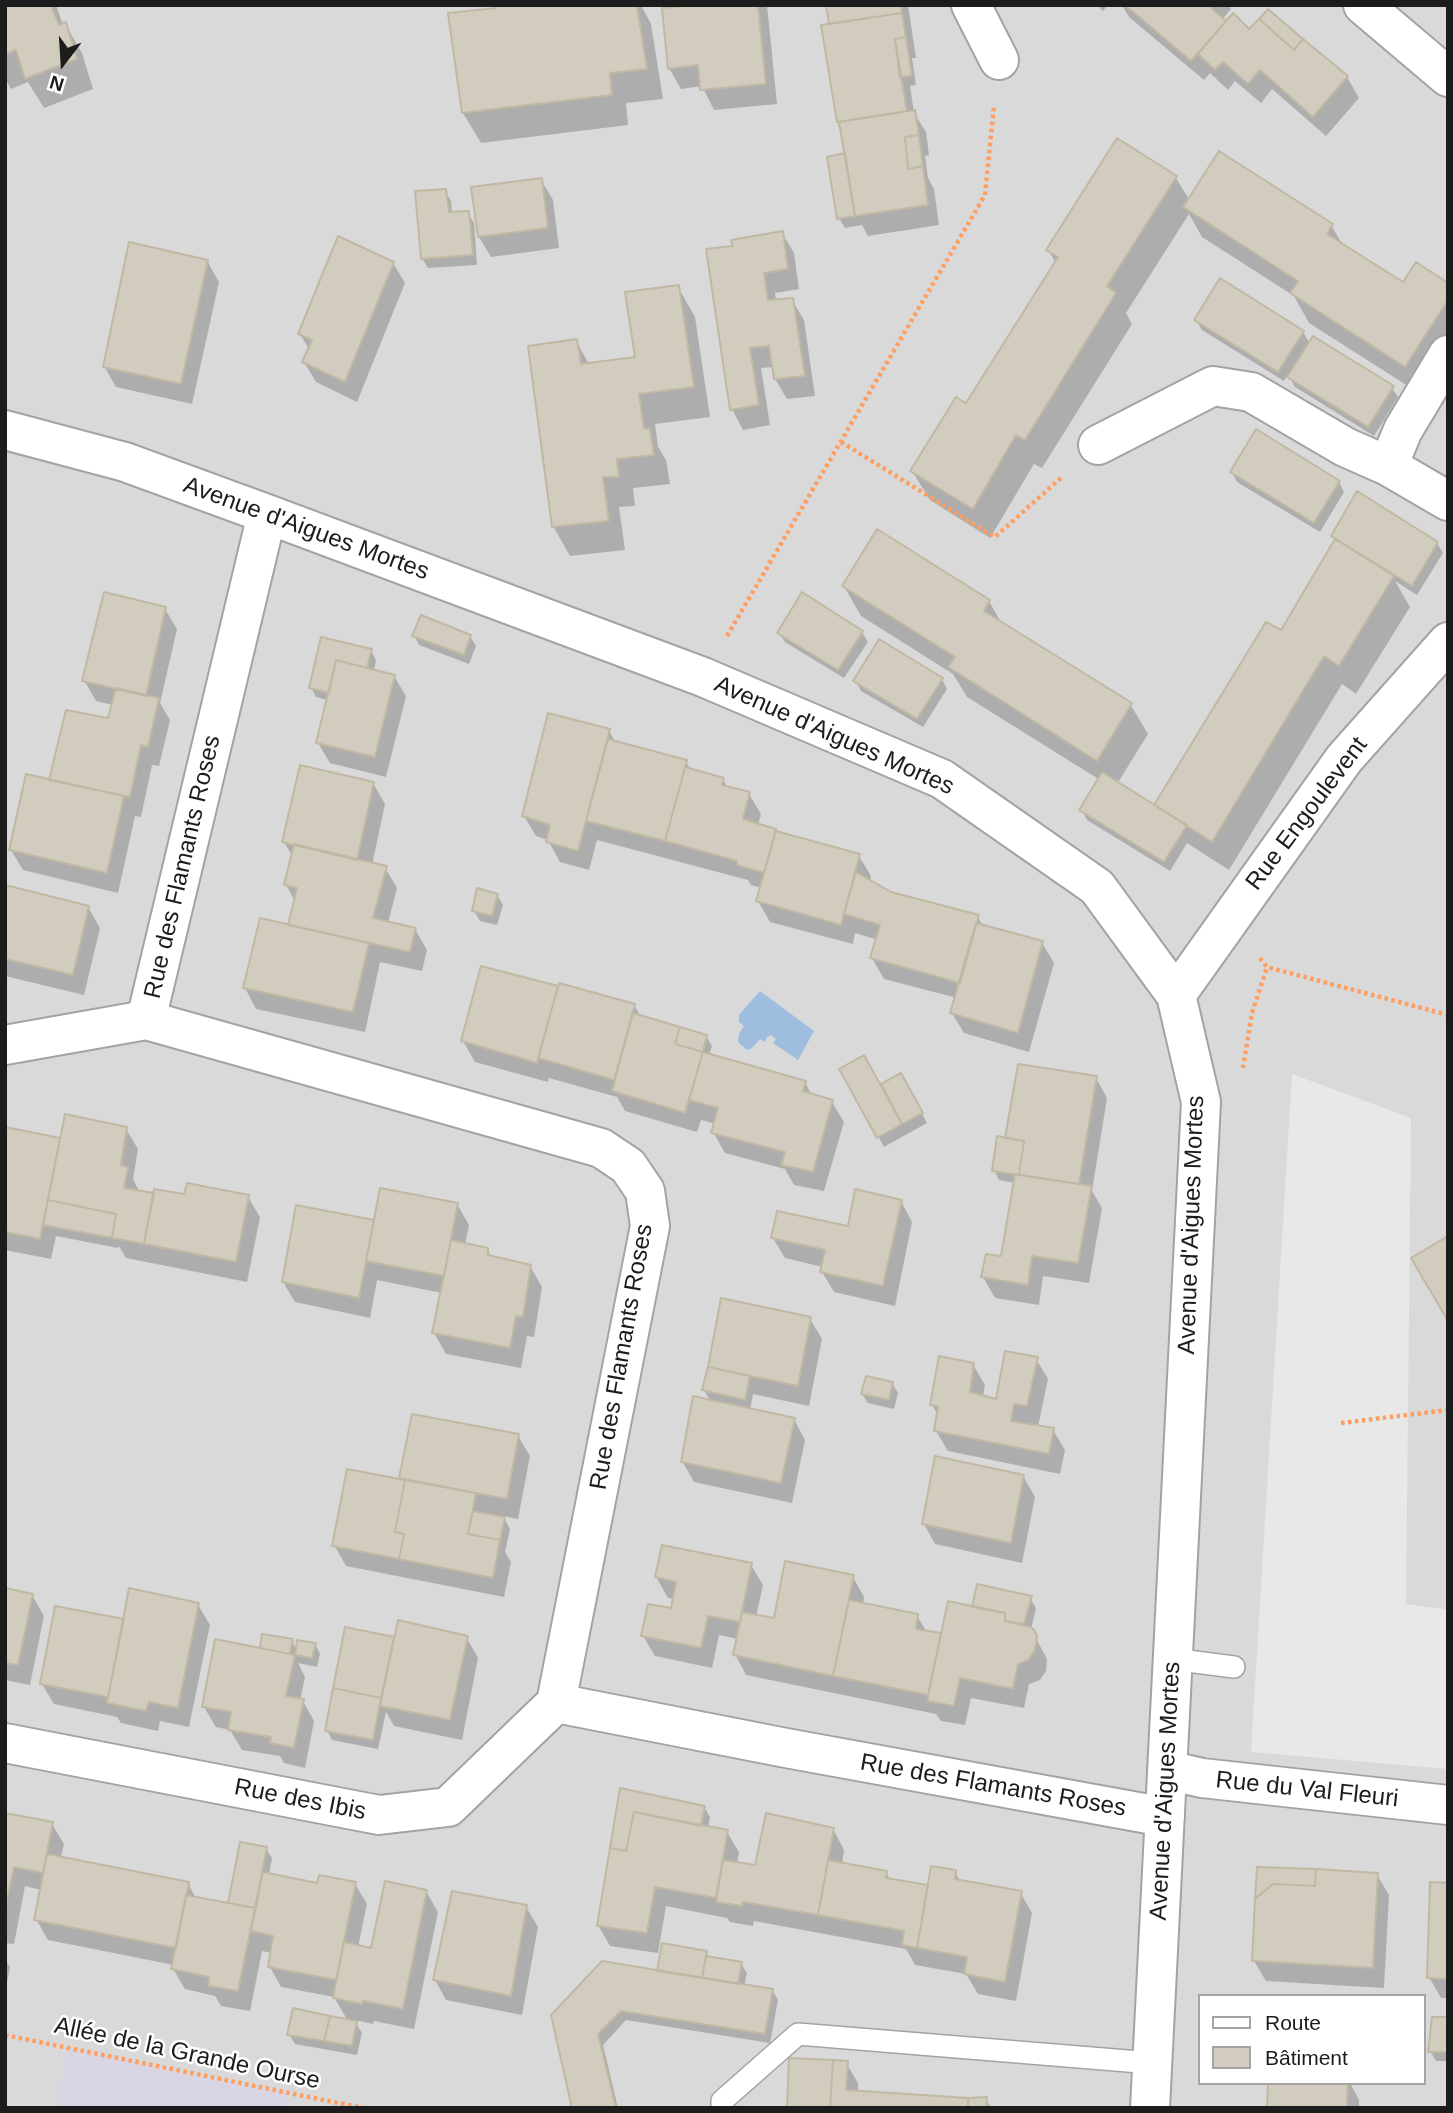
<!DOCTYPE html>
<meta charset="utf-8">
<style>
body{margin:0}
#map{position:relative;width:1453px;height:2113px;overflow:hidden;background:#eeeee1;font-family:Helvetica,sans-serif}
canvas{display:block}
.frame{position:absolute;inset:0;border:7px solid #1c1c1c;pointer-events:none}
.legend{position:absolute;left:1198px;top:1994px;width:228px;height:91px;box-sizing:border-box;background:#fff;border:2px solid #a4a4a4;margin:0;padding:9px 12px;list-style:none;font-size:21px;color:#1c1c1c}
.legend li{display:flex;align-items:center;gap:14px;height:35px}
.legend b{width:35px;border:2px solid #a4a4a4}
.north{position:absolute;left:28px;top:28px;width:70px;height:70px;-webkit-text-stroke:5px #fff;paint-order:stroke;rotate:197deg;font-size:19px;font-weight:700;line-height:28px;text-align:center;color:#1c1c1c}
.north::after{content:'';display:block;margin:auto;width:24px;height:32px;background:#1c1c1c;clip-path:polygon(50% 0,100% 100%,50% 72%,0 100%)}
</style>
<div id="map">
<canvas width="1453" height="2113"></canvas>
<div class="frame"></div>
<ul class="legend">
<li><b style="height:9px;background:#fff"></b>Route</li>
<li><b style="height:19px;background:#d1ccbe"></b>Bâtiment</li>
</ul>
<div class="north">N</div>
</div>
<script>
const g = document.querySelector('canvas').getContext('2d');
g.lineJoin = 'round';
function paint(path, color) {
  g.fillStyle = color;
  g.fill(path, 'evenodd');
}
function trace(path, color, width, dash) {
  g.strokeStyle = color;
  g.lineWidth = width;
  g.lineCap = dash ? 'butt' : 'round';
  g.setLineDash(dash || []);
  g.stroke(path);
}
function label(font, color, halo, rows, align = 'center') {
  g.font = font + ' Helvetica,sans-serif';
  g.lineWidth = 5;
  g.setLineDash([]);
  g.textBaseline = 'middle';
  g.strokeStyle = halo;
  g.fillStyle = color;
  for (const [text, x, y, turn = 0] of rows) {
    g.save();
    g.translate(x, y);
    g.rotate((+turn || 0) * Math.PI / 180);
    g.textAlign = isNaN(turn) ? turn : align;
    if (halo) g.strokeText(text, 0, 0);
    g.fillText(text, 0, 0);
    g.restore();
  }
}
paint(new Path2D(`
 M5 5H1448V2108H5ZM1199 1996H1423V2083H1199Z`), '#dad9d9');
paint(new Path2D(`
 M1292 1074 1411 1118 1406 1604 1448 1610V1769L1251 1752Z`), '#e8e8e8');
paint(new Path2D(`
 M68 2048 287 2093 284 2108H55Z`), '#d9d5e4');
paint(new Path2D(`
 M760 991 814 1031 798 1060 773 1043 776 1039 771 1035 767 1037 765 1042 760 1039 751 1049 747 1050 738 1042 739 1034 744 1026 739 1022V1015Z`), '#9fbedf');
paint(new Path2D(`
 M5 5H56L63 25 65 24 82 53 93 89 44 108 28 82 11 89 5 78Z
 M498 5H641L651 24 663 99 626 103 628 125 481 143 463 113 498 10Z
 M713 5H767L777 104 714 110 702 86 681 89 669 68Z
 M828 5H908L916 58H912L916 85 910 86 914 113 926 132 929 155 925 156 928 178 934 189 939 225 868 236 862 225 845 228 839 218 846 155 824 27 831 25Z
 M1097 5H1108L1103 11Z
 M1122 5H1229L1231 9 1222 20 1226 24 1249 32 1268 12 1347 77 1359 98 1326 136 1272 89 1261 103 1235 81 1228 90 1210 73 1204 80 1129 17Z
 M1118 140 1176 178 1190 201 1331 225 1344 247 1403 284 1448 285V356L1422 395 1309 323 1294 296 1202 237 1189 214 1126 313 1132 324 1042 468 1034 464 990 538 930 500 912 471 967 406 1056 263 1048 250Z
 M541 180 553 200 559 248 491 257 479 237 473 188Z
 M445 191 451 201 452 214 468 213 474 223 477 265 428 268 422 258Z
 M782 233 794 253 799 289 775 293 776 301 792 300 804 320 815 396 787 399 775 379 774 367 761 368 770 425 743 430 732 409 735 247Z
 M207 261 219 282 192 404 116 387 104 366Z
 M393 263 405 283 357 402 316 382 304 362 310 351 300 334Z
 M678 287 695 317 710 417 655 424 658 447 666 460 670 484 633 488 635 506 619 507 625 550 570 556 553 526 576 341 589 364 637 359Z
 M1196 320 1303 332 1310 344 1392 388 1398 397 1374 436 1295 387 1288 374 1284 381 1202 330Z
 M1232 472 1339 482 1344 492 1320 532 1237 482Z
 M1333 536 1437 543 1443 553 1417 595 1395 581 1410 607 1356 694 1342 684 1229 870 1187 843 1170 871 1087 820 1082 810 1100 780 967 697 953 674 861 616 844 586 989 601 1003 626 1130 704 1148 734 1117 784 1155 807 1282 632 1336 542Z
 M165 609 177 629 160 703 170 720 159 766 152 765 141 817 135 816 118 893 23 870 11 850 50 782 109 720 113 705 96 701 84 680Z
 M862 632 868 642 844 678 785 642 779 633Z
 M414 635 470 636 476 646 469 664 419 645Z
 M371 651 376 660 374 671 394 676 406 696 386 777 330 763 318 743 328 700 316 697 311 687Z
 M942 679 947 689 923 727 861 691 856 681Z
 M609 731 616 743 686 762 691 770 723 779 728 789 749 794 761 814 758 825 775 830 777 833 859 856 871 876 869 882 891 894 978 917 983 927 1042 943 1054 963 1029 1052 964 1033 952 1013 957 998 884 979 872 958 878 940 855 933 853 944 770 922 758 901 762 888 751 885 748 880 597 840 589 870 560 862 548 840 536 836 524 816Z
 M373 783 385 804 372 865 385 868 397 888 388 923 415 929 427 950 422 971 380 962 365 1032 256 1009 245 988 289 927 295 901 286 885 293 857 284 842Z
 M5 887 88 907 100 928 84 995 5 976Z
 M497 895 503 905 497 925 480 921 474 911Z
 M482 969 634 1005 641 1017 706 1036 712 1046 709 1055 805 1082 812 1096 832 1102 844 1122 824 1191 794 1185 785 1169 725 1153 713 1132 716 1124 701 1120 697 1132 625 1111 617 1097 549 1078 548 1082 475 1062 463 1041Z
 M841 1069 880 1087 901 1076 927 1123 884 1147Z
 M1096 1078 1107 1098 1092 1191 1102 1208 1089 1283 1043 1276 1039 1305 995 1298 983 1277 1002 1258 1015 1183 999 1180 994 1170 1006 1140Z
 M5 1129 61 1140 126 1129 138 1149 133 1179 138 1189V1192L185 1196 248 1197 260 1217 247 1282 126 1258 119 1246 118 1248 56 1236 51 1259 5 1250Z
 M901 1201 912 1222 895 1306 834 1292 822 1272 823 1267 785 1258 773 1238 849 1228Z
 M457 1204 469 1225 465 1245 487 1249 492 1258 530 1266 542 1287 534 1337 527 1336 521 1368 446 1354 434 1333 442 1293 377 1280 370 1318 295 1302 283 1282 376 1222Z
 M723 1300 810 1319 822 1339 809 1406 753 1394 750 1410 794 1419 805 1440 792 1503 694 1482 682 1461 711 1402 704 1390Z
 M1036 1359 1048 1379 1038 1427 1053 1430 1065 1450 1060 1474 948 1451 936 1431 938 1415 932 1405 973 1365 985 1385 983 1397 998 1401Z
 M892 1383 898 1393 894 1409 868 1403 862 1394Z
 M414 1416 518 1436 530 1456 518 1519 503 1516 510 1529 505 1552 511 1562 504 1597 346 1566 334 1545 401 1480Z
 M1023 1476 1035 1497 1022 1563 935 1544 924 1524Z
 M751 1565 763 1585 756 1617 775 1620 853 1577 864 1597 863 1605 917 1616 927 1632 943 1635 974 1608 1030 1598 1036 1608 1031 1629 1047 1659 1046 1671 1040 1680 1029 1684 1024 1708 971 1698 965 1725 941 1721 936 1714 746 1675 735 1654 738 1639 719 1635 712 1668 655 1656 643 1636 672 1610 675 1599 668 1598 656 1577Z
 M5 1590 32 1595 44 1616 30 1685 5 1680Z
 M198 1605 210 1625 189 1727 160 1721 158 1731 121 1723 117 1717 54 1704 42 1684 125 1621Z
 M466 1637 478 1658 462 1740 394 1726 386 1712 378 1749 332 1740 327 1730 393 1639 395 1643Z
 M292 1641 297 1651 315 1644 320 1654 317 1667 298 1663 305 1677 300 1701H303L314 1721 305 1768 284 1763 280 1756 242 1750 230 1730 216 1727 204 1707 264 1650Z
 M704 1807 710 1817 708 1828 727 1832 739 1852 737 1864 756 1867 833 1829 844 1850 842 1864 886 1872 891 1881 929 1887 955 1872 960 1881 1020 1892 1032 1913 1016 2001 978 1994 966 1974 915 1965 906 1949 754 1921 753 1926 730 1922 727 1918 666 1906 658 1953 610 1946 598 1925Z
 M5 1815 52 1824 64 1844 61 1858 188 1883 196 1899 232 1906 266 1849 272 1858 269 1875 318 1885 355 1884 367 1904 358 1947 372 1950 426 1891 438 1912 414 2029 374 2021 373 2024 354 2020 362 2033 357 2055 295 2044 289 2034 348 2021 334 1997 281 1987 270 1967 272 1953 262 1951 250 2011 221 2006 215 1996 185 1989 173 1969 174 1965 48 1940 36 1919 41 1890 25 1886 14 1944 5 1943Z
 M1377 1875 1389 1895 1384 1988 1266 1981 1254 1961Z
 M1448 1885V1998H1441L1429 1977Z
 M526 1907 538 1927 522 2015 446 2000 435 1980Z
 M706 1953 709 1958 741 1964 747 1973 744 1986 772 1990 778 2000 770 2043 626 2020 603 2045 618 2108H574L553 2016Z
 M5 1959 10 1967 6 1988H5Z
 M1448 2019V2061H1436L1430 2051Z
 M846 2063 858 2083V2093L986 2099 991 2108H789Z
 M1270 2083H1350L1359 2100V2108H1269Z`), '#0003');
const building = new Path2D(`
 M5 5H51L59 25 66 22 77 59 25 79 16 50 5 55Z
 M496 5H637L647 69 610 73 612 95 462 113 448 13 496 8Z
 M695 5H758L766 84 700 90 698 65 668 69 662 8Z
 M826 5H901L902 13 829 24Z
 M1125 5H1208L1226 21 1191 61Z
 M1268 9 1303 39 1294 50 1259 19Z
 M902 13 906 37 895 39 907 111 837 122 821 25Z
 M1233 13 1249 29 1259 19 1294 50 1303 39 1348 76 1313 117 1260 70 1248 84 1223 62 1215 70 1198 54Z
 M906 37 912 76 900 77 895 39Z
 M915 110 919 135 905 137 908 169 923 166 928 205 855 216 839 122Z
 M919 135 923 166 908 169 905 137Z
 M1117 138 1177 176 1107 286 1116 293 1025 440 1016 435 973 509 910 471 956 397 966 403 1058 257 1046 250Z
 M1219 151 1333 224 1327 234 1403 282 1416 262 1448 283V300L1405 367 1290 293 1298 281 1183 207Z
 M845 153 855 216 837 219 827 157Z
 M542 178 548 228 478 237 471 187Z
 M446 189 449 212 469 211 473 255 421 259 415 191Z
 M783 231 788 269 764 273 768 300 793 298 805 376 774 379 769 346 750 348 759 405 730 410 706 249 733 246 731 240Z
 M338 236 394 262 345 382 302 362 312 340 298 334Z
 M129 242 208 260 181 384 103 367Z
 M1220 278 1304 331 1278 372 1194 320Z
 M679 285 694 387 639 394 644 428 650 429 654 455 617 459 619 477H603L609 521 552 527 528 346 577 339 581 364 635 357 625 292Z
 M1313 336 1394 386 1368 427 1287 377Z
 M1256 429 1340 481 1314 523 1230 472Z
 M1357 491 1438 542 1412 586 1331 536Z
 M877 529 990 600 984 611 1132 703 1097 761 948 667 955 657 842 586Z
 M1335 539 1394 576 1339 666 1324 656 1212 842 1154 805 1266 622 1281 630Z
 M104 592 166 607 146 696 82 681Z
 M802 592 863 631 838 670 777 633Z
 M421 615 471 635 464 655 412 636Z
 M321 637 372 649 367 668 336 660 329 693 309 688Z
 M879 639 943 678 917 719 853 681Z
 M336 660 395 675 375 757 316 743Z
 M116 688 159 698 148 747 141 745 130 797 49 780 66 710 108 718Z
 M548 713 610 729 578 851 546 842 550 825 522 816Z
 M608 739 687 760 665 841 586 821Z
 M300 765 374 782 357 860 282 842Z
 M685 767 724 778 722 785 750 792 743 819 776 829 764 873 737 865V861L665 841Z
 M1102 772 1187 825 1164 862 1079 810Z
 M26 774 124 796 107 873 9 850Z
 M776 831 860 854 841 925 756 901Z
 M294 844 387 866 373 918 416 928 410 952 288 925 297 888 284 885Z
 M856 872 891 892 979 915 960 983 870 958 880 925 844 914Z
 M5 885 89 906 73 975 5 959Z
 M477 888 498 894 492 916 472 911Z
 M260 918 369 943 353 1012 243 988Z
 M976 923 1043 941 1018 1033 950 1013Z
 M481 966 558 986 537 1063 461 1041Z
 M559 983 635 1004 614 1080 538 1058Z
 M633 1013 680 1027 675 1044 703 1052 685 1113 612 1091Z
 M680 1027 707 1035 703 1052 675 1044Z
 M703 1052 806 1081 803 1091 833 1100 813 1172 781 1165 785 1152 711 1133 718 1108 689 1100Z
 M864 1055 902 1124 877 1138 839 1069Z
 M1018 1064 1097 1076 1079 1184 1019 1175 1024 1141 1005 1138Z
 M901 1073 923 1113 902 1124 881 1084Z
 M65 1114 127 1127 121 1165 128 1167 124 1188 154 1193 144 1244 112 1238 116 1214 48 1200Z
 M5 1127 60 1138 40 1239 5 1232Z
 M997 1136 1024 1141 1019 1175 992 1171Z
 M1015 1174 1092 1186 1078 1263 1032 1256 1028 1285 981 1277 986 1254 1001 1256Z
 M187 1183 249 1195 236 1262 144 1244 154 1189 184 1194Z
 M380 1188 458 1203 444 1276 366 1261Z
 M855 1189 902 1200 883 1286 820 1272 825 1250 771 1238 777 1211 848 1226Z
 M48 1200 116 1214 112 1238 43 1225Z
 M296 1205 374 1220 359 1298 282 1282Z
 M1448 1236V1321L1411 1258Z
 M451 1240 488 1248V1255L531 1265 523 1317 516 1316 510 1348 432 1333Z
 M721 1298 811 1317 798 1386 708 1367Z
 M1005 1351 1038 1357 1027 1406 1014 1404 1011 1421 1054 1428 1049 1454 934 1431 938 1406 930 1405 939 1356 974 1363 970 1392 996 1399Z
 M708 1367 750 1376 745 1400 702 1390Z
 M866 1376 893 1382 889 1400 861 1394Z
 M693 1396 795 1418 781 1483 681 1462Z
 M412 1414 519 1434 507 1499 399 1478Z
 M935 1456 1024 1475 1011 1543 922 1524Z
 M347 1469 405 1480 395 1532 404 1534 399 1559 332 1546Z
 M405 1480 476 1493 468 1534 500 1540 493 1578 399 1559 404 1534 395 1532Z
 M473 1511 505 1517 500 1540 468 1534Z
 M662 1545 752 1563 740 1622 708 1616 701 1648 641 1636 648 1604 671 1608 676 1582 655 1577Z
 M785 1561 854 1575 833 1676 733 1655 742 1612 774 1618Z
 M977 1584 1032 1596 1024 1624 1005 1621V1613L972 1607Z
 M5 1588 33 1594 18 1665 5 1663Z
 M129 1588 199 1603 178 1708 149 1702 146 1711 107 1703Z
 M849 1600 918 1614 916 1629 941 1633 928 1695 833 1676Z
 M948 1601 1005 1613V1621L1031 1627 1035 1631 1037 1636 1035 1650 1028 1660 1018 1664 1013 1689 960 1678 954 1706 927 1701Z
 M55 1606 124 1619 108 1697 40 1684Z
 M398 1620 468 1636 450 1720 380 1706Z
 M345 1627 394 1637 381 1698 333 1688Z
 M262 1634 293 1639 290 1654 260 1648Z
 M215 1639 295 1655 286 1696 304 1699 294 1748 270 1743 271 1737 228 1730 231 1712 202 1707Z
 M297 1640 316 1643 312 1658 295 1655Z
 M333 1688 381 1698 373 1740 325 1731Z
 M620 1788 705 1806 701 1826 634 1812 626 1851 610 1848Z
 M634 1812 728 1830 716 1898 655 1887 647 1933 597 1926 610 1848 626 1851Z
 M5 1813 53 1822 43 1873 14 1867 5 1911Z
 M766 1813 834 1828 818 1915 743 1902 742 1906 716 1902 723 1860 755 1865Z
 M240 1842 267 1847 255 1908 228 1903Z
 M47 1854 189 1882 176 1948 34 1920Z
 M828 1860 887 1871 886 1878 928 1885 917 1948 902 1945 904 1931 818 1915Z
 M931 1866 956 1870 955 1879 1022 1891 1005 1982 964 1974 967 1957 917 1948Z
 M1257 1867 1316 1869 1315 1886 1273 1884 1255 1899Z
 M1316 1869 1378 1873 1373 1968 1252 1961 1255 1899 1273 1884 1315 1886Z
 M263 1872 317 1883 319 1875 356 1882 336 1980 268 1967 273 1936 251 1931Z
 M385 1881 427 1890 403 2009 363 2001 362 2004 333 1998 344 1942 371 1948Z
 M1430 1882 1448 1883V1979L1427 1978Z
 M452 1891 527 1905 511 1996 433 1980Z
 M186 1895 255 1908 238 1991 208 1986 209 1977 171 1969Z
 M662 1943 707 1951 702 1978 657 1971Z
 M706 1956 742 1962 738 1984 702 1978Z
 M602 1961 773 1989 765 2034 621 2011 598 2034 616 2108H572L551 2015Z
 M293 2008 330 2016 324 2041 287 2035Z
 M330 2016 357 2021 352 2046 324 2041Z
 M1432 2017H1448V2052H1428Z
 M789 2058 833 2060 830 2108H787Z
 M833 2060 848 2061 846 2090 968 2098V2108H830Z
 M1268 2083H1348L1347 2108H1267Z
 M987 2097 986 2108H968V2098Z`);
paint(building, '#d1ccbe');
trace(building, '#c0b8a3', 2);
const lane = new Path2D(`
 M1172 1659 1234 1667
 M722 2108V2101L798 2034 1152 2063`);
const street = new Path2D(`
 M971 5 999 60
 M1363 5 1448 77
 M5 430 125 462 267 514 703 677 942 779 1097 887 1176 995 1201 1102 1150 2108
 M1098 445 1213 386 1251 392 1345 447 1388 466 1448 501
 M1388 466 1403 430 1448 355
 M267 514 146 1020 601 1148 628 1166 645 1191 650 1226 556 1703 786 1748 1165 1817
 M1176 995 1344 759 1448 642
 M5 1045 146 1020
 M5 1743 379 1815 448 1807 556 1703
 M1167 1770 1202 1778 1448 1805`);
trace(lane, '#a3a3a3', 24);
trace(street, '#a3a3a3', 42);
trace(new Path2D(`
 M841 442 995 537 1063 476
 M727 636 985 195 994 106
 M1260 958 1267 967 1448 1015
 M1243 1068 1252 1013 1267 967
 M1341 1423 1448 1410
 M5 2035 363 2108`), '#ff9e61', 4.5, [3.5, 3.5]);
trace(lane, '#fff', 21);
trace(street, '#fff', 38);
label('24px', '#1c1c1c', '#fff', [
 ["Avenue d'Aigues Mortes",306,529,20],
 ["Avenue d'Aigues Mortes",834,736,24],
 ["Rue Engoulevent",1307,814,-53],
 ["Rue des Flamants Roses",183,867,-77],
 ["Avenue d'Aigues Mortes",1192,1225,-88],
 ["Rue des Flamants Roses",622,1357,-80],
 ["Rue des Flamants Roses",993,1786,10],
 ["Rue du Val Fleuri",1307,1790,6],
 ["Avenue d'Aigues Mortes",1166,1791,-87],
 ["Rue des Ibis",300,1800,11],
 ["Allée de la Grande Ourse",187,2054,12]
]);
</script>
